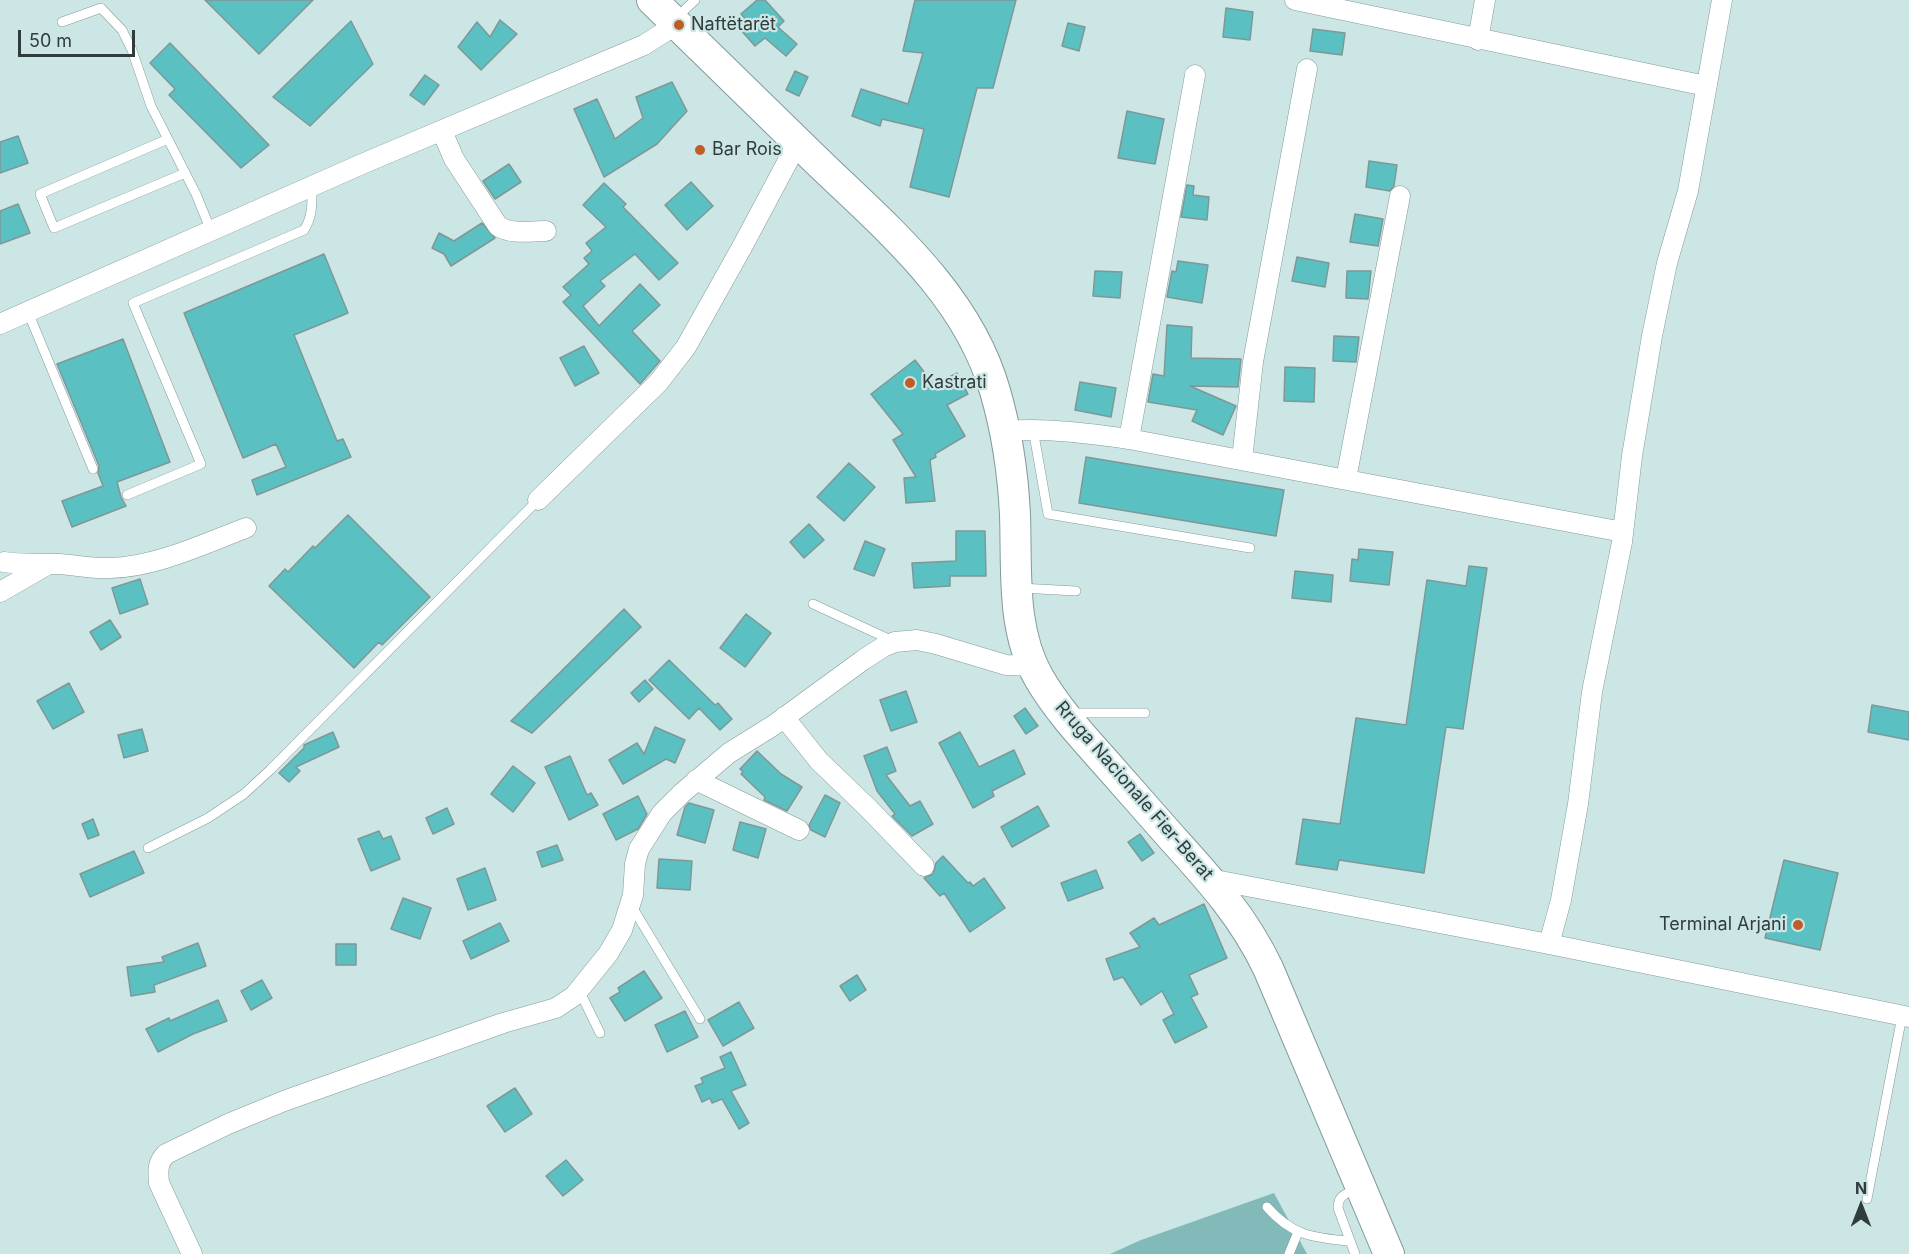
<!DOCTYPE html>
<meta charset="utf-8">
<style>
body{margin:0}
#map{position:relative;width:1909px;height:1254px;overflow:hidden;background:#cce6e6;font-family:Inter,sans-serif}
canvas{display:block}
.north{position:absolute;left:1831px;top:1176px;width:60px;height:60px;-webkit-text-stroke:4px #cce6e6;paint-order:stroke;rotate:0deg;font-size:16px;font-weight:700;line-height:24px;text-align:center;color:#313c3c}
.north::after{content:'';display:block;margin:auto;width:21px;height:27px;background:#313c3c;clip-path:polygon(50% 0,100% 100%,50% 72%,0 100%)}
.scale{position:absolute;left:18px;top:30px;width:117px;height:27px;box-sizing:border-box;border:3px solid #313c3c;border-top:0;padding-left:8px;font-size:18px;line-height:21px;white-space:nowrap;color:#313c3c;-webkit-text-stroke:4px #cce6e6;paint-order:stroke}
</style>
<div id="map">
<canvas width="1909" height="1254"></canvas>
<div class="north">N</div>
<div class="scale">50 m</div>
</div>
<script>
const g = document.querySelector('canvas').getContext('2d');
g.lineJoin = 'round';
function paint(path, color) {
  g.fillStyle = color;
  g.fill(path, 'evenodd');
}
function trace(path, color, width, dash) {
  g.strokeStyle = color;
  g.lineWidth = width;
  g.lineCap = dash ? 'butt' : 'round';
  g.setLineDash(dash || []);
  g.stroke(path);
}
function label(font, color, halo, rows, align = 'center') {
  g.font = font + ' Inter,sans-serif';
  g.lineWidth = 4.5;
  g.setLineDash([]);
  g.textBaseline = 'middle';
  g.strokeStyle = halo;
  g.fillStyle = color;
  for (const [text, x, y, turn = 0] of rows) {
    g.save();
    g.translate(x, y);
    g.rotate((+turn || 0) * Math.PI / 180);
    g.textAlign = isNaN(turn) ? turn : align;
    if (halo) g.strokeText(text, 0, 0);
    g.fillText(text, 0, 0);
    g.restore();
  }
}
paint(new Path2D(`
 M1274 1193 1307 1254H1110L1141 1240Z`), '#82bab9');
const building = new Path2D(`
 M205 0H313L259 54Z
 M757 0H765L784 21 778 27 797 44 786 56 765 38 755 46 739 28 747 21 741 14Z
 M915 0H1016L993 88H977L949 197 910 187 924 129 882 119 880 126 852 116 861 89 908 104 923 53 903 51Z
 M1226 8 1253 12 1250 40 1223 37Z
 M500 20 517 34 481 70 458 47 477 22 490 37Z
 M351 21 373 64 310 126 273 97Z
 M1068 23 1085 27 1079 51 1062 46Z
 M1313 29 1345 33 1342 55 1310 51Z
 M170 43 269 145 241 168 169 95 175 89 150 63Z
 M795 71 808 77 799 96 786 90Z
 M425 75 439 85 424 105 410 95Z
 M672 82 687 111 657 144 604 177 574 109 597 99 615 139 643 118 636 97Z
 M1127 111 1164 119 1155 164 1118 158Z
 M18 136 28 163 0 173V142Z
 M1369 161 1397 165 1394 186 1390 191 1366 187Z
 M509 164 521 182 495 199 483 181Z
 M691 182 713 206 687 230 665 205Z
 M604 183 626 204 623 207 678 263 659 280 635 254 600 281 605 286 583 306 599 326 640 284 660 305 632 331 660 361 640 384 563 302 571 295 563 287 589 264 584 258 592 251 586 243 606 227 583 205Z
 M1187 185 1194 186 1193 195 1209 197 1207 220 1181 217Z
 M18 204 30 233 0 244V211Z
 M1355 214 1383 219 1378 246 1350 242Z
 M482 223 495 238 451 266 444 254 432 248 439 233 454 241Z
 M324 254 348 313 294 335 337 441 343 439 351 457 257 495 252 480 286 467 276 444 243 458 184 313Z
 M1297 257 1329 263 1325 287 1292 281Z
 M1178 261 1208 265 1202 303 1167 297 1172 271 1176 272Z
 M1095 271 1122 272 1120 298 1093 296Z
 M1347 271H1371L1368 299 1346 298Z
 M1167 325 1192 327 1191 358 1241 359 1238 387 1190 386 1236 406 1223 435 1192 421 1197 410 1148 402 1153 374 1164 376Z
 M1334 336 1359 337 1356 362 1333 361Z
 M123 339 170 462 117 482 121 497 126 506 72 527 62 501 103 486 98 473 99 466 57 364Z
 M584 346 599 373 575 386 560 358Z
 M915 360 934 385 957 373 968 394 947 405 965 436 935 454 936 457 930 460 935 501 906 503 904 478 916 477 893 440 903 434 871 394Z
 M1285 367 1315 368 1314 402 1284 401Z
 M1080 382 1116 388 1111 417 1075 410Z
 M1086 457 1284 490 1276 536 1079 503Z
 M849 463 875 487 844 521 817 497Z
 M348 515 430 597 382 645 379 642 354 668 269 586 285 569 288 572 313 546 315 548Z
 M809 524 824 540 804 558 790 542Z
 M956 531H985L986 576H950V586L914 588 912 563 956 561Z
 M865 541 885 549 874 576 854 569Z
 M1359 549 1393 552 1389 585 1350 581 1352 559 1358 560Z
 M1469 566 1487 568 1463 729 1446 727 1424 873 1339 860 1337 870 1296 864 1303 819 1340 824 1356 718 1406 725 1427 580 1466 586Z
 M1295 571 1333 575 1331 602 1292 598Z
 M140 579 148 604 120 614 112 588Z
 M624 609 641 627 532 733 511 721Z
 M746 614 771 633 745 667 720 648Z
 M110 620 121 637 101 650 90 632Z
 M669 660 715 705 718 703 732 719 720 730 699 708 689 719 649 680Z
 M645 680 653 689 639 702 631 693Z
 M69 683 84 712 53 729 37 701Z
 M906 691 917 722 891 731 880 700Z
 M1872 705 1909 712V740L1868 732Z
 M1025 708 1038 726 1026 734 1014 716Z
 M655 727 685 740 675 763 666 759 623 784 609 760 637 743 644 754Z
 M142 729 148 751 124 758 118 735Z
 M333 732 339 747 296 767 300 771 289 782 280 774 279 773 304 748V745Z
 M960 732 979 767 1014 750 1025 774 992 791 994 796 973 808 939 743Z
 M887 747 896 771 886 775 910 806 920 801 933 824 912 836 892 816 895 814 877 791 864 756Z
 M757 751 781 774 802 787 787 811 764 800 765 797 741 774 743 772 740 769Z
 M570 756 587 795 591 793 598 805 569 820 545 767Z
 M513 766 535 783 513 812 491 794Z
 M825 795 840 803 825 837 811 830 809 825Z
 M638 796 647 814 638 829 616 840 603 814Z
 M689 803 714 810 705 843 677 835 685 807Z
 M1038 806 1049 826 1012 847 1001 827Z
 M447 808 454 824 433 834 426 818Z
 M93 819 99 835 88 839 82 824Z
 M740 822 766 829 758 858 733 850Z
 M379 831 383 839 391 836 400 859 371 871 358 839Z
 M1140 834 1154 853 1142 861 1128 842Z
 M557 845 563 860 542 867 537 852Z
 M134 851 144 873 90 897 80 874Z
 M943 856 968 883 970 882 973 886 984 878 1005 908 970 932 944 893 940 896 924 878 933 874 936 863Z
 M659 859 692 861 690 890 657 888Z
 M1784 860 1838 873 1820 950 1765 938Z
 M485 868 496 900 468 910 457 879Z
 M1096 870 1103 888 1068 901 1061 883Z
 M403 898 431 908 420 939 391 929Z
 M1204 904 1227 958 1189 975 1198 994 1191 997 1207 1027 1175 1043 1163 1020 1174 1014 1162 991 1141 1005 1123 977 1114 980 1106 959 1140 947 1130 933 1154 918 1159 925Z
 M500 923 509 941 471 959 463 941Z
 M198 943 206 966 154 985 155 992 131 996 127 967 164 962 162 957Z
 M336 944H356V965H336Z
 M644 971 662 998 625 1021 610 998 620 992 618 988Z
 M857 975 866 990 850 1001 840 986Z
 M262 980 272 998 251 1010 241 991Z
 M218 1000 227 1021 193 1034 158 1052 146 1029 169 1018 170 1021Z
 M739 1002 754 1028 723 1046 708 1020Z
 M685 1011 698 1037 667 1052 655 1025Z
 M731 1052 746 1085 731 1091 749 1123 739 1129 722 1099 712 1103 710 1098 702 1102 695 1086 703 1083 701 1078 725 1068 720 1057Z
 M515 1088 532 1114 505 1132 487 1106Z
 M566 1160 583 1180 563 1196 546 1176Z`);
paint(building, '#5ac0c1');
trace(building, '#7f9897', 1.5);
const service = new Path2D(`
 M677 17 695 0
 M62 22 101 8 122 30 132 50 151 106 196 194 211 231
 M168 139 40 194 54 228 185 173
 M28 312 93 469
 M1033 429 1048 514 1250 548
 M127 495 201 464 133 303 304 230C313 216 312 203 312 186
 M1020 588 1076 591
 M813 604 893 641
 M1072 713H1145
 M148 848 208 818 244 794 270 770 538 500
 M631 905 700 1019
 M579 990 600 1033
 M1867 1199 1902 1016
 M1267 1207C1291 1235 1313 1238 1349 1241
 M1289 1254 1298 1232
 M1355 1254 1338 1208C1338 1195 1346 1194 1356 1189`);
const minor = new Path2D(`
 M1295 0 1706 86
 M1478 40 1485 0
 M442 131 454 159 498 226C512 235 530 231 546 231
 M0 324 362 164 644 45 666 31 674 21
 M1005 431C1047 428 1087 433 1129 439L1623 532
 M1129 439 1195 75
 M1242 459 1253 362 1307 69
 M1346 479 1400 196
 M538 500 658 383 686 347 742 247 798 142
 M4 562C23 565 40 563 59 564 76 565 93 569 110 568 156 567 203 544 246 528
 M0 592 47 565
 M784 717 819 761 867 807 924 866
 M696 780 799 830
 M1210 879 1549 944 1909 1017
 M1549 944 1561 900 1578 804 1592 692 1622 542 1632 456 1652 336 1667 263 1688 191 1722 0
 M192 1254 159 1183C158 1171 157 1163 166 1154L228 1124 284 1101 503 1023 556 1008 574 996 608 954 622 930 633 895 635 864 639 849 662 813 682 793 729 753 774 725 863 660 883 647 895 642 917 640 936 644 1006 665 1033 666`);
const primary = new Path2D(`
 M652 0C707 53 761 106 815 159 885 227 967 293 995 391 1007 432 1013 473 1015 515 1017 570 1011 629 1039 678 1057 709 1082 736 1106 763 1128 788 1151 814 1173 839 1211 881 1243 916 1268 968L1389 1254`);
trace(service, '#829b9a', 10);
trace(minor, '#829b9a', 21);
trace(primary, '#829b9a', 32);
trace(service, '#fff', 9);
trace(minor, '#fff', 20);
trace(primary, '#fff', 30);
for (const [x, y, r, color] of [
 [679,25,6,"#c05c27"],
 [700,150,6,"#c05c27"],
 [910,383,6,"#c05c27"],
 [1798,925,6,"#c05c27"]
]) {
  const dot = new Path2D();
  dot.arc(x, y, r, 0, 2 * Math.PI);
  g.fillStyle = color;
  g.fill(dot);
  trace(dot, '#cce6e6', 2);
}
label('18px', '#313c3c', '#cce6e6', [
 ["Naftëtarët",691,25],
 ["Bar Rois",712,150],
 ["Kastrati",922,383],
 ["Terminal Arjani",1786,925,"right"]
], 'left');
label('18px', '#313c3c', '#cce6e6', [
 ["Rruga Nacionale Fier-Berat",1134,791,49]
]);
</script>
